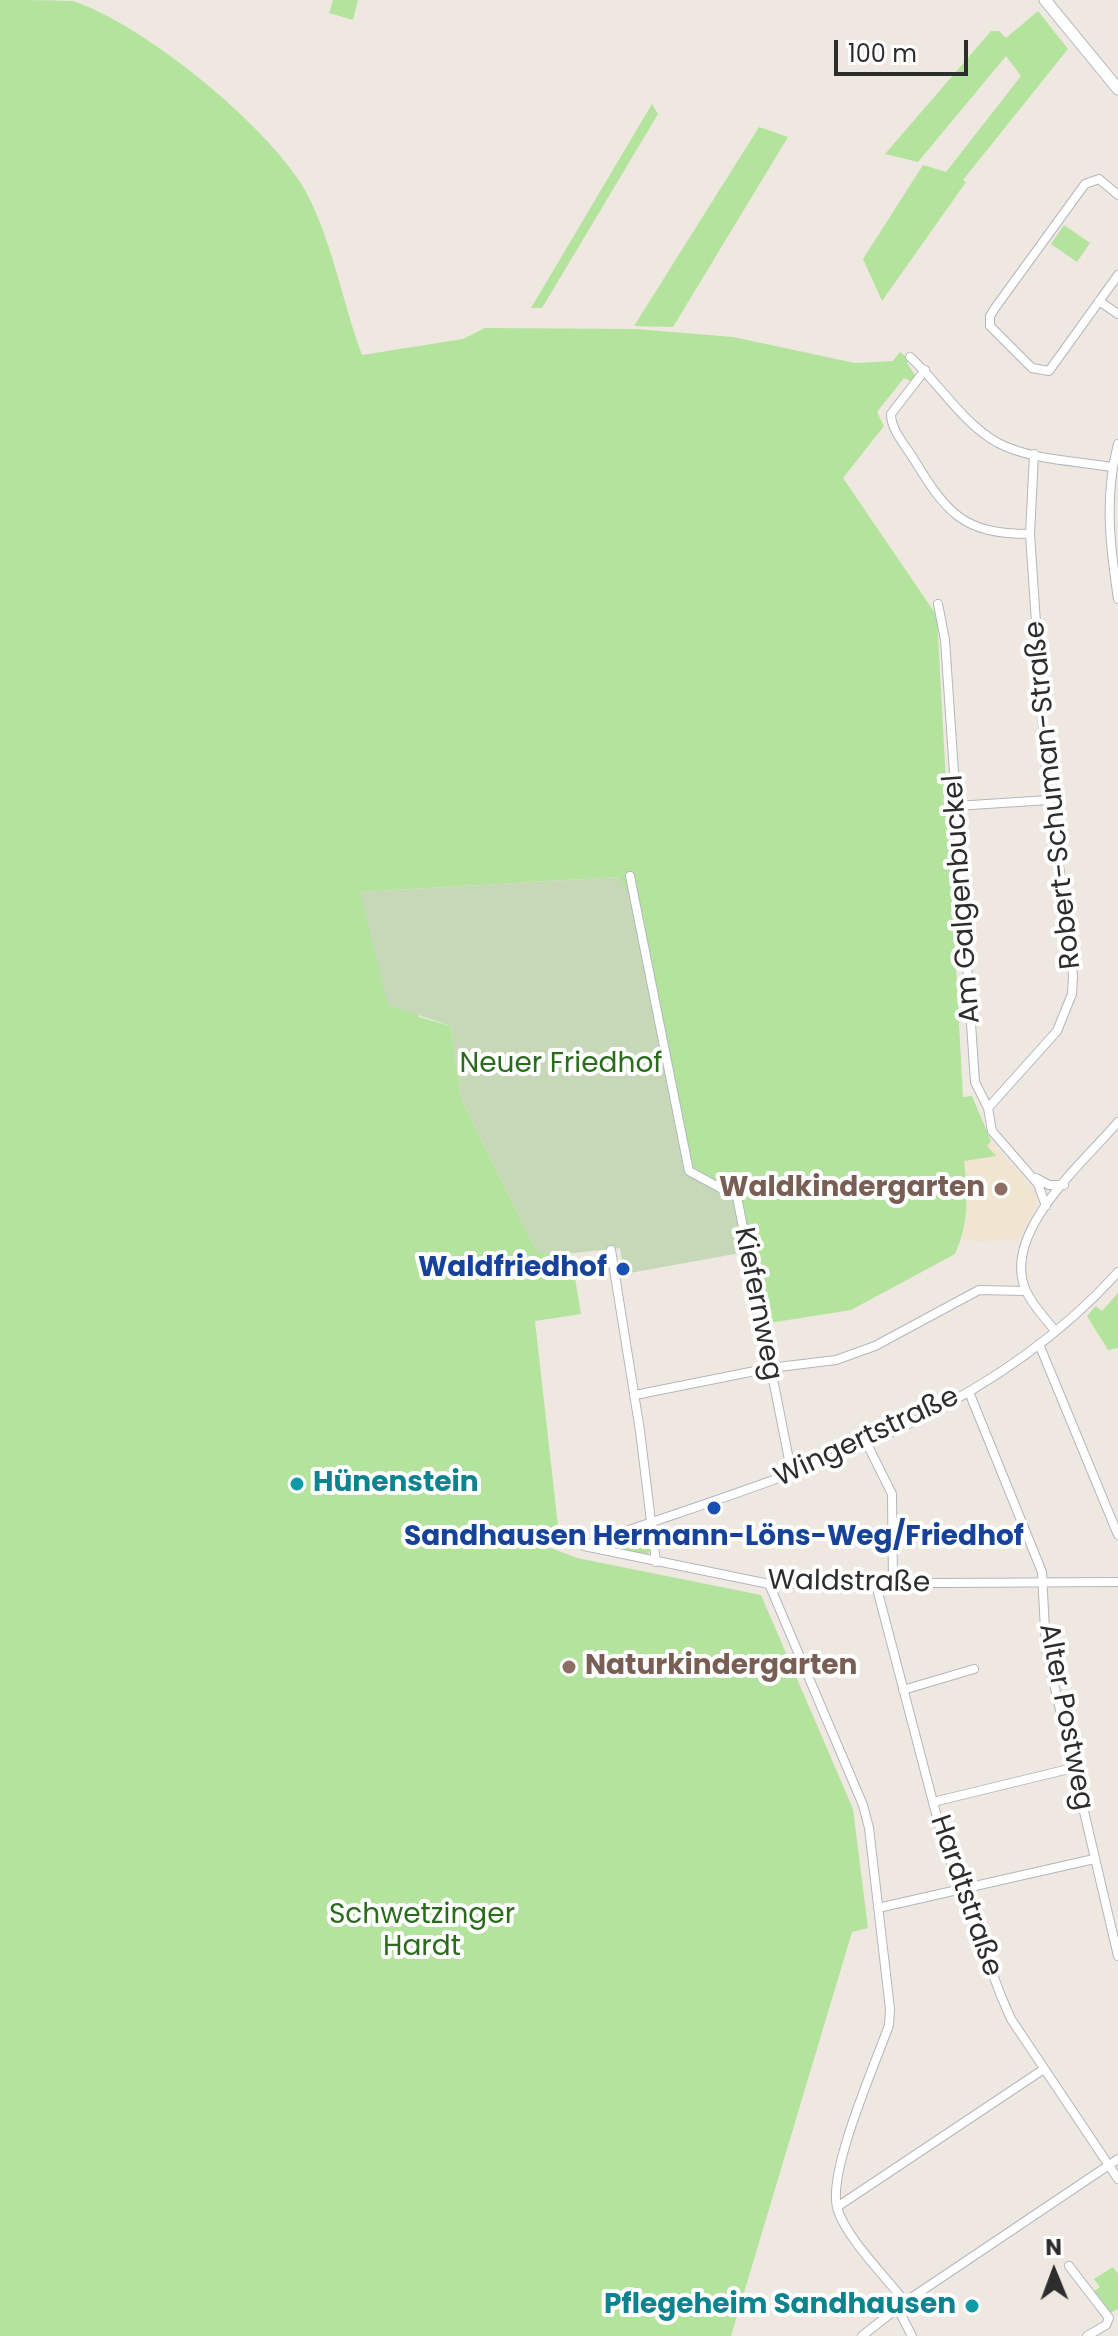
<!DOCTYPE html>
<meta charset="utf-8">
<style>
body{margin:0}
#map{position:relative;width:1118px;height:2336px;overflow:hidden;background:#eee8e0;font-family:Poppins,sans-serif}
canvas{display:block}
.north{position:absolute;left:1014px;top:2232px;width:80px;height:80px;-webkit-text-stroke:6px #fff;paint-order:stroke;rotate:359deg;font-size:22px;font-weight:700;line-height:32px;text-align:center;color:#2d2d2d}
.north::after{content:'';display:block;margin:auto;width:28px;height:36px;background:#2d2d2d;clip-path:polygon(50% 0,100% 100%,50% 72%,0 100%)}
.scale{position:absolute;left:834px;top:40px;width:134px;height:36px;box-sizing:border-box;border:4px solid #2d2d2d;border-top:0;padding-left:10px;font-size:24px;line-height:28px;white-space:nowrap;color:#2d2d2d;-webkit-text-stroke:6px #fff;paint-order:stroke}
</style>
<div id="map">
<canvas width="1118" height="2336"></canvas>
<div class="north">N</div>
<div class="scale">100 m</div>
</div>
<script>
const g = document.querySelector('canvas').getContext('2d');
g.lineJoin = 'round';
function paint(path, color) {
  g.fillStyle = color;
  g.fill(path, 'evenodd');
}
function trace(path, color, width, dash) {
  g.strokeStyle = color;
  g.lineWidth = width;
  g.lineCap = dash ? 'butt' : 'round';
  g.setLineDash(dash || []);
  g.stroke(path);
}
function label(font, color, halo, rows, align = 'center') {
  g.font = font + ' Poppins,sans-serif';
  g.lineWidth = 8;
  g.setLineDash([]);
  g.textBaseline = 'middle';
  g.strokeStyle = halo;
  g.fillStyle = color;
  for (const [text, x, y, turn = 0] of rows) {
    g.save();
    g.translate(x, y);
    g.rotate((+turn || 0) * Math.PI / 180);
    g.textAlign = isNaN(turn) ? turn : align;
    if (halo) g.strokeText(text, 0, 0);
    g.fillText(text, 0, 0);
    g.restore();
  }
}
paint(new Path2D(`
 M991 1141 1036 1192 1037 1203 1019 1239 984 1242 962 1239 968 1195 964 1161 996 1156 986 1145Z`), '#efe5d0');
paint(new Path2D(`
 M0 0C22 0 53 0 73 1 144 25 260 120 300 182 330 229 342 302 362 355L463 339 485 328 636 329 733 337 855 363 893 361 900 352 909 359 907 363 915 375 911 381 904 378 877 412 884 426 843 478 937 616 963 1097 972 1096 991 1141 987 1146 996 1156 964 1161C968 1193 969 1224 955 1254L851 1310 763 1324 738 1214 688 1172 619 877 360 892 419 1017 451 1026 461 1098 537 1252 571 1254 581 1314 535 1321 559 1535 524 1525 519 1536 577 1558 761 1595 853 1809 868 1928 852 1932 731 2336H0Z
 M333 0H358L353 20 329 13Z
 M1038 11 1068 49 963 180 966 182 882 301 863 259 923 165 946 172 1021 76 1006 56 918 162 885 154 991 31H999L1006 38Z
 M652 104 658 114 542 308H531Z
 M759 127 788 137 673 327 634 326Z
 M1064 225 1090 243 1077 262 1051 244Z
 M1118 1293V1348L1108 1350 1087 1316 1096 1306 1102 1311Z
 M642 1531 647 1534 650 1551 646 1556 597 1545Z
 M1113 2267 1118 2274V2309L1110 2313 1094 2291 1100 2287 1094 2279Z`), '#b4e39e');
paint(new Path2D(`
 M619 877 630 893 688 1171 736 1198 746 1252 624 1274 620 1248 556 1255 537 1252 461 1098 451 1026 388 1005 360 892Z`), '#c6d8b7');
const street = new Path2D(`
 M1118 195 1099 179 1085 184 995 308 990 316V326L1032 368 1049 371 1118 275
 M1099 301 1118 314
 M910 357C940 384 962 423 998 443 1031 460 1076 461 1112 467
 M925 370 891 414C891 430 905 445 913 458 947 513 962 534 1030 534
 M1118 444C1104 497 1110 545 1118 599
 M938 604 945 640 975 1082 988 1108 992 1131 1038 1184 1046 1206
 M956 806 1048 800
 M630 876 689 1171 737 1197 792 1475
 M988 1108 1057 1031 1072 994 1073 977 1069 926 1048 800 1030 534 1034 454
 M1036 1178 1049 1185H1064
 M611 1250 640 1431 656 1562
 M1055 1331C1046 1319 1033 1306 1026 1291 1000 1233 1084 1162 1118 1122
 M1039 1344 1118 1535
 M969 1392 1042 1572 1046 1650 1118 1956
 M635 1395 770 1368 836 1360 875 1346 979 1290 1026 1291
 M867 1444 892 1494 893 1585
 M584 1546C774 1477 977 1429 1118 1272
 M584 1546 769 1584 1118 1582
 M769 1584 863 1805 869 1828 890 2009 889 2025C875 2065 828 2170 837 2207 844 2236 887 2278 905 2302
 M876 1585 945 1848 1001 1996 1011 2019 1118 2179
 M903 1690 974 1669
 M933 1802 1073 1768
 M878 1908 1094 1859
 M837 2207 1044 2069
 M1069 2266 1109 2318 1106 2325 1087 2336
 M898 2309 912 2336
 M862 2336 905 2302 1118 2159`);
const secondary = new Path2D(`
 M1045 0 1118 89`);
trace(street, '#b3b6c0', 10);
trace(secondary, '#b3b6c0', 13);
trace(street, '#fff', 8);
trace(secondary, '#fff', 11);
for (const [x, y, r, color] of [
 [1001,1189,8,"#8d6e63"],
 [623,1269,8,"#1a4fb4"],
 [297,1484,8,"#0f9aa8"],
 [714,1508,8,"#1a4fb4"],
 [569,1667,8,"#8d6e63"],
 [972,2306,8,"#0f9aa8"]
]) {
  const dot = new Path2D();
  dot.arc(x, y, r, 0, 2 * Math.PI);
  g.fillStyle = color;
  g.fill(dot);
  trace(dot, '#fff', 3);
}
label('28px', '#2d2d2d', '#fff', [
 ["Robert-Schuman-Straße",1054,795,-96],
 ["Am Galgenbuckel",963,899,-94],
 ["Kiefernweg",757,1304,79],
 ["Wingertstraße",867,1438,-25],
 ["Waldstraße",849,1583,1],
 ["Alter Postweg",1065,1717,79],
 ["Hardtstraße",965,1896,71]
]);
label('28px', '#2b6b1c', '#fff', [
 ["Neuer Friedhof",561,1065],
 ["Schwetzinger",422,1916],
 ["Hardt",422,1948]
]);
label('bold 28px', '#785e54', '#fff', [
 ["Waldkindergarten",985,1189],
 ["Naturkindergarten",585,1667,"left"]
], 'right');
label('bold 28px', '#164399', '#fff', [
 ["Waldfriedhof",607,1269],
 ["Sandhausen Hermann-Löns-Weg/Friedhof",714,1538,"center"]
], 'right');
label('bold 28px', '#0d838f', '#fff', [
 ["Hünenstein",313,1484],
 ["Pflegeheim Sandhausen",956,2306,"right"]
], 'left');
</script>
